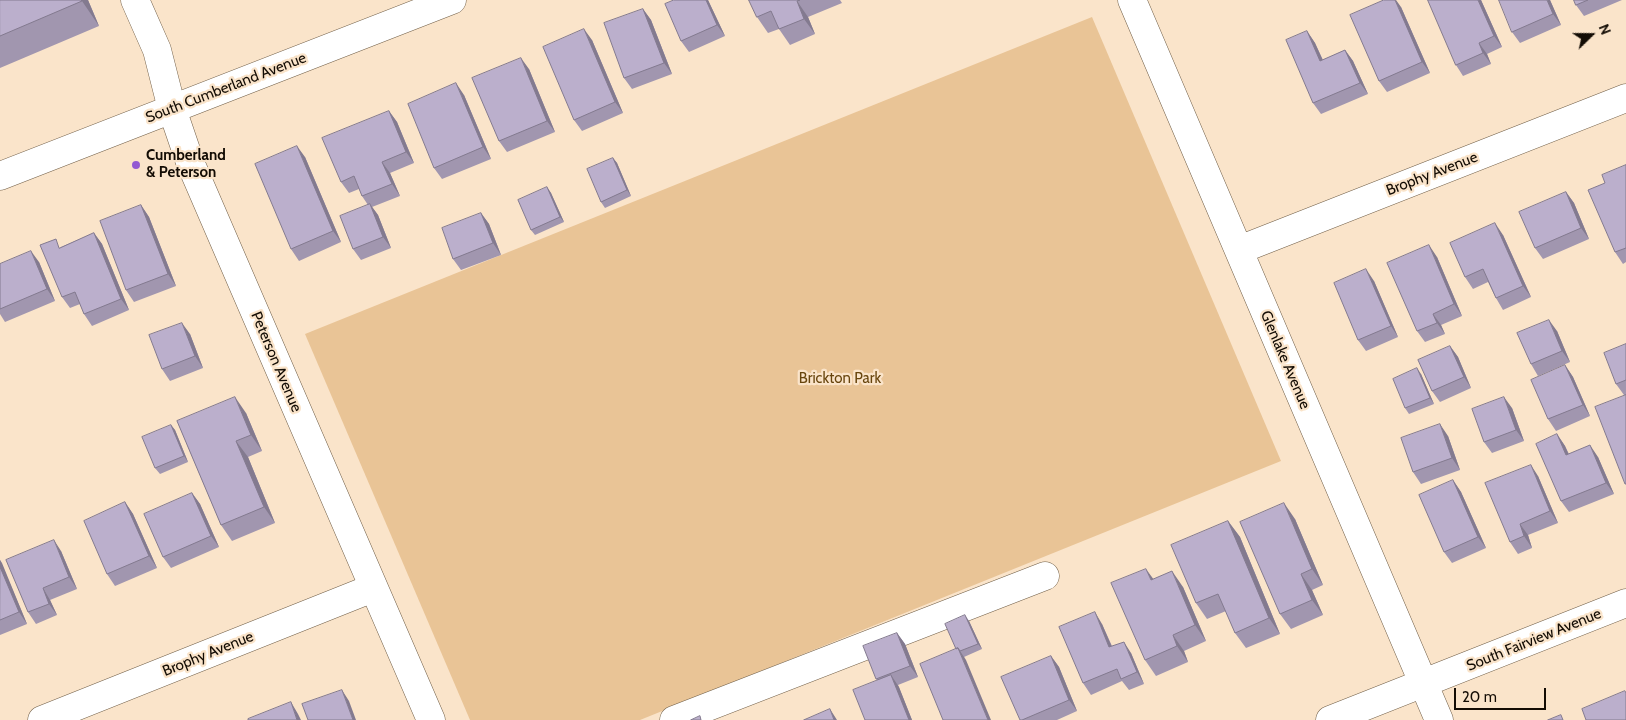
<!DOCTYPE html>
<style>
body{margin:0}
#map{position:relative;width:1626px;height:720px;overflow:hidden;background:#fae4ca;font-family:Cabin,sans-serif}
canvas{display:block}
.north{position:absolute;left:1566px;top:10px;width:50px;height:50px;-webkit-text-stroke:4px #fae4ca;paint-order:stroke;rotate:68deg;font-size:14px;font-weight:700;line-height:20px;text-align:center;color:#130c04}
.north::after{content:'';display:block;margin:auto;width:18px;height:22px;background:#130c04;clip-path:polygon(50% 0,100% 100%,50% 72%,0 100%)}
.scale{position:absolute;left:1454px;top:688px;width:92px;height:22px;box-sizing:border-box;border:2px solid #130c04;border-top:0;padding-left:6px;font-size:15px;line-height:18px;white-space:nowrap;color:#130c04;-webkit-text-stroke:4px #fae4ca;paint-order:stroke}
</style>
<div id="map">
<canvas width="1626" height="720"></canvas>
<div class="north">N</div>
<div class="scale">20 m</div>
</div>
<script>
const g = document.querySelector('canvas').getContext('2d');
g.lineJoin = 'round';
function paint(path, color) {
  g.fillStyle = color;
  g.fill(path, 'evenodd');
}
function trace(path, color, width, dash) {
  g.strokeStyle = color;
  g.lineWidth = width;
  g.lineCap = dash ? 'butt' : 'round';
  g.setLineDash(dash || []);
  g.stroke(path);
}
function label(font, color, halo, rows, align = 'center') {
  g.font = font + ' Cabin,sans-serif';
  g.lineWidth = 4.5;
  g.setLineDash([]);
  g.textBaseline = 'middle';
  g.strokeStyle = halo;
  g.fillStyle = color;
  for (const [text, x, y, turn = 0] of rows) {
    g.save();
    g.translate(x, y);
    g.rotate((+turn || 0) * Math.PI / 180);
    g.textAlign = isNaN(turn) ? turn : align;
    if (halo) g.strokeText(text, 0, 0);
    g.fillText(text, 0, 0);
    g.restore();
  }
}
paint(new Path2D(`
 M1092 17 1281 461 640 720H470L305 334Z`), '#e9c496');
const minor = new Path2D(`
 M135 0 157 50 172 109 190 162 431 720
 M1132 0 1439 720
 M0 176 452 0
 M1239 250 1626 98
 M42 720 373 588
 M674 720 1045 576
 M1330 720 1626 603`);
trace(minor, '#715f48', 29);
trace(minor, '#fff', 28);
paint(new Path2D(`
 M0 0H88L99 26 0 68Z
 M706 0H708L725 36 689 52 681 41Z
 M749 0H840L842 3 808 17 815 34 790 45 779 29 768 33 757 17Z
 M1428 0H1481L1502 47 1487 54 1491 64 1463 76 1456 65Z
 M1550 0 1561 25 1520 43 1512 32Z
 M1574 0H1622L1584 16 1576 5Z
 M1401 7 1430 73 1387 92 1379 81Z
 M643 9 651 20 672 74 632 89 624 78Z
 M1307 31 1315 43 1323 60 1345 50 1353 61 1368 94 1321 114 1313 103Z
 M592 40 623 113 582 131 574 120Z
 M529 69 555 132 507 152 499 141Z
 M464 95 491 159 442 179 434 168Z
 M389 111 397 122 414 163 390 173 400 196 372 207 378 215 391 248 361 260 353 249 368 205 362 196 359 189 349 193 341 182Z
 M305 157 341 242 299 261 291 249Z
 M613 158 617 163 631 196 605 208 601 202Z
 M1626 165V262L1623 264 1615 252 1605 183Z
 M547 187 551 193 564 222 535 235 531 230Z
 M1566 192 1574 203 1589 239 1543 259 1535 248Z
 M141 205 149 217 176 286 134 302 126 290Z
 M481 213 489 224 501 255 461 270 453 259Z
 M94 233 102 244 129 310 92 326 84 314 80 304 70 308 62 297 61 247Z
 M1503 235 1531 297 1503 310 1496 298 1488 282 1473 289 1465 277Z
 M1437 257 1462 316 1441 325 1445 334 1425 342 1417 331Z
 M39 262 55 301 5 322 0 314V264Z
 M1374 281 1398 337 1366 351 1358 340Z
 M1557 331 1570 362 1538 376 1531 364Z
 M190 334 203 368 170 381 162 369Z
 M1626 344V395H1624L1616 384Z
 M1450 346 1458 357 1471 388 1440 402 1432 391Z
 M1565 365 1573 377 1590 416 1556 431 1548 419Z
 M1421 374 1434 404 1409 414 1405 408Z
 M1512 408 1524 441 1492 453 1484 442Z
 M246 413 262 451 248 457 275 523 232 541 221 525 177 421Z
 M171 425 175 430 188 462 160 474 155 468Z
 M1557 434 1565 446 1569 454 1598 457 1614 494 1569 512 1561 501Z
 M1448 436 1460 470 1421 484 1413 472Z
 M1538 476 1558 523 1528 535 1532 548 1518 554 1510 542Z
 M1453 480 1461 492 1486 548 1452 563 1444 552Z
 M192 493 200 504 219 547 171 568 163 557Z
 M125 502 133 514 157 568 115 586 107 574Z
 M1295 519 1323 585 1312 590 1323 615 1291 629 1280 614Z
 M1228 521 1240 537 1280 634 1246 648 1235 633 1226 611 1207 619 1196 603Z
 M61 551 77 589 50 600 57 615 36 624 28 612Z
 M0 560 27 624 0 635Z
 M1153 579 1183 587 1206 641 1184 651 1188 662 1156 676 1145 660Z
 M969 621 982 649 964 657 966 660 956 649Z
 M1102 624 1112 646 1131 653 1144 684 1129 690 1122 681 1091 695 1083 683Z
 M897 633 905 644 918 677 898 685 912 720H865L878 681 876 679Z
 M1051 656 1059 667 1077 711 1057 720H1020Z`), '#a196af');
paint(new Path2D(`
 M81 0H88L99 26 82 1Z
 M706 0H708L725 36 717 25Z
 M1395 0H1396L1401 7 1430 73 1422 62Z
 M1478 0H1481L1502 47 1494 36Z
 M1547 0H1550L1561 25 1553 14Z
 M797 1 808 17 815 34 804 19Z
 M643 9 651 20 672 74 664 63Z
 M584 29 592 40 623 113 615 102Z
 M1307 31 1315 43 1328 72 1320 61Z
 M1479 43 1487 54 1491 64 1483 53Z
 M1345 50 1353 61 1368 94 1360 83Z
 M521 58 529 69 555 132 547 121Z
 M456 83 464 95 491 159 483 147Z
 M389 111 397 122 414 163 406 152Z
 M297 146 305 157 341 242 333 231Z
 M613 158 617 163 631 196 627 190Z
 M382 162 390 173 400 196 392 184Z
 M547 187 551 193 564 222 560 217Z
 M1566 192 1574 203 1589 239 1581 228Z
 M370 204 378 215 391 248 383 237Z
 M141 205 149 217 176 286 168 274Z
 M481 213 489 224 501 255 493 243Z
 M1495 223 1503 235 1531 297 1523 286Z
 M94 233 102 244 129 310 121 299Z
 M1429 245 1437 257 1462 316 1454 304Z
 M31 251 39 262 55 301 47 289Z
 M1366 269 1374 281 1398 337 1391 326Z
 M1433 314 1441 325 1445 334 1437 323Z
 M1549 320 1557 331 1570 362 1562 351Z
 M182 323 190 334 203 368 195 356Z
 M1450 346 1458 357 1471 388 1464 377Z
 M1565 365 1573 377 1590 416 1583 405Z
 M1417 368 1421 374 1434 404 1430 398Z
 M235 397 246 413 262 451 251 435Z
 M1504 397 1512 408 1524 441 1516 430Z
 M1440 424 1448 436 1460 470 1452 458Z
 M171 425 175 430 188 462 184 456Z
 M1557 434 1565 446 1574 467 1566 455Z
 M236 441 248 457 275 523 264 507Z
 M1590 445 1598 457 1614 494 1606 483Z
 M1531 465 1538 476 1558 523 1550 511Z
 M1453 480 1461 492 1486 548 1478 537Z
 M192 493 200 504 219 547 211 536Z
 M125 502 133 514 157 568 149 556Z
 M1284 503 1295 519 1323 585 1312 569Z
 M1228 521 1240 537 1280 634 1269 618Z
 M1520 524 1528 535 1532 548 1524 536Z
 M54 540 61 551 77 589 69 577Z
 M0 560 2 563 27 624 19 612 0 567Z
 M1146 569 1157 584 1151 580Z
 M1172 571 1183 587 1206 641 1195 625Z
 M1301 574 1312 590 1323 615 1312 600Z
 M43 588 50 600 57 615 49 604Z
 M1095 612 1102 624 1117 659 1109 647Z
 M965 615 969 621 982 649 978 644Z
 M897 633 905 644 918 677 910 666Z
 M1173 635 1184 651 1188 662 1177 646Z
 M1124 642 1131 653 1144 684 1137 672Z
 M958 648 966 660 991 720H988Z
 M1051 656 1059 667 1077 711 1069 700Z
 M891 675 899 687 912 720H909Z
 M342 690 349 701 356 720H353Z
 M291 702 298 714 301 720H297Z
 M830 709 837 720H834Z`), '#837a8f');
const building = new Path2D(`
 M0 0H81L82 1 0 36Z
 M674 0H706L717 25 681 41 665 4Z
 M749 0H800L797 1 804 19 779 29 771 11 757 17Z
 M1384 0H1395L1422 62 1379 81 1350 15Z
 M1428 0H1478L1494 36 1479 43 1483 53 1456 65Z
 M1499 0H1547L1553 14 1512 32Z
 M1574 0H1588L1576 5Z
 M643 9 664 63 624 78 604 23Z
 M584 29 615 102 574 120 543 47Z
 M1307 31 1320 61 1345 50 1360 83 1313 103 1286 40Z
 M521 58 547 121 499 141 472 78Z
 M456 83 483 147 434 168 408 104Z
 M389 111 406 152 382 162 392 184 362 196 354 176 341 182 322 138Z
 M297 146 333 231 291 249 255 164Z
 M613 158 627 190 601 202 587 169Z
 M1626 165V248L1615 252 1588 190 1605 183 1602 175Z
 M547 187 560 217 531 230 518 200Z
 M1566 192 1581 228 1535 248 1519 212Z
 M370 204 383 237 353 249 340 216Z
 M141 205 168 274 126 290 100 221Z
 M481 213 493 243 453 259 442 228Z
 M1495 223 1523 286 1496 298 1483 269 1465 277 1450 243Z
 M94 233 121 299 84 314 75 292 62 297 40 245 56 239 59 248Z
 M1429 245 1454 304 1433 314 1437 323 1417 331 1387 263Z
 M31 251 47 289 0 309V264Z
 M1366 269 1391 326 1358 340 1334 283Z
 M1549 320 1562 351 1531 364 1517 333Z
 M182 323 195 356 162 369 149 335Z
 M1626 344V380L1616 384 1604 353Z
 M1450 346 1464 377 1432 391 1418 360Z
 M1565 365 1583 405 1548 419 1531 380Z
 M1417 368 1430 398 1405 408 1393 379Z
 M1626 395V484H1625L1595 407Z
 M235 397 251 435 236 441 264 507 221 525 177 421Z
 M1504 397 1516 430 1484 442 1472 409Z
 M1440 424 1452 458 1413 472 1401 438Z
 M171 425 184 456 155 468 142 437Z
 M1557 434 1566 455 1590 445 1606 483 1561 501 1536 444Z
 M1531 465 1550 511 1520 524 1524 536 1510 542 1485 483Z
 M1453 480 1478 537 1444 552 1419 495Z
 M192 493 211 536 163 557 144 514Z
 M125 502 149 556 107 574 84 521Z
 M1284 503 1312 569 1301 574 1312 600 1280 614 1240 522Z
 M1228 521 1269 618 1235 633 1218 594 1196 603 1171 545Z
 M54 540 69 577 43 588 49 604 28 612 6 560Z
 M0 567 19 612 0 620Z
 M1146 569 1151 580 1172 571 1195 625 1173 635 1177 646 1145 660 1111 583Z
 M1095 612 1109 647 1124 642 1137 672 1121 679 1117 669 1083 683 1059 627Z
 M965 615 978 644 960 651 958 648 956 649 945 624Z
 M897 633 910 666 876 679 863 646Z
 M958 648 988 720H943L920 664Z
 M1051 656 1069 700 1022 720H1020L1001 677Z
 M891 675 909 720H865L853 690Z
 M342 690 353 720H308L302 704Z
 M1625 691 1626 693V720H1586L1582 709Z
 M291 702 297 720H248V719Z
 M830 709 834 720H804Z
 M1561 715 1563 720H1548Z
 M700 716 701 720H691Z`);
paint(building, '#bbafcc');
trace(building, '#837a8f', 1);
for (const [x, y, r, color] of [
 [136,165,5,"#935ad2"]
]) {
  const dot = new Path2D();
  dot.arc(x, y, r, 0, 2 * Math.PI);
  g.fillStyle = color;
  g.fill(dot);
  trace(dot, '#fae4ca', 2);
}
label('15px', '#130c04', '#fae4ca', [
 ["South Cumberland Avenue",226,88,-21],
 ["Brophy Avenue",1432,174,-21],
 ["Glenlake Avenue",1285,360,67],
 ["Peterson Avenue",276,362,67],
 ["South Fairview Avenue",1534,640,-22],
 ["Brophy Avenue",208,654,-22]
]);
label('bold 15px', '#130c04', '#fae4ca', [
 ["Cumberland",146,156],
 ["& Peterson",146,173]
], 'left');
label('15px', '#68450d', '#fae4ca', [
 ["Brickton Park",840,379]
]);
</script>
